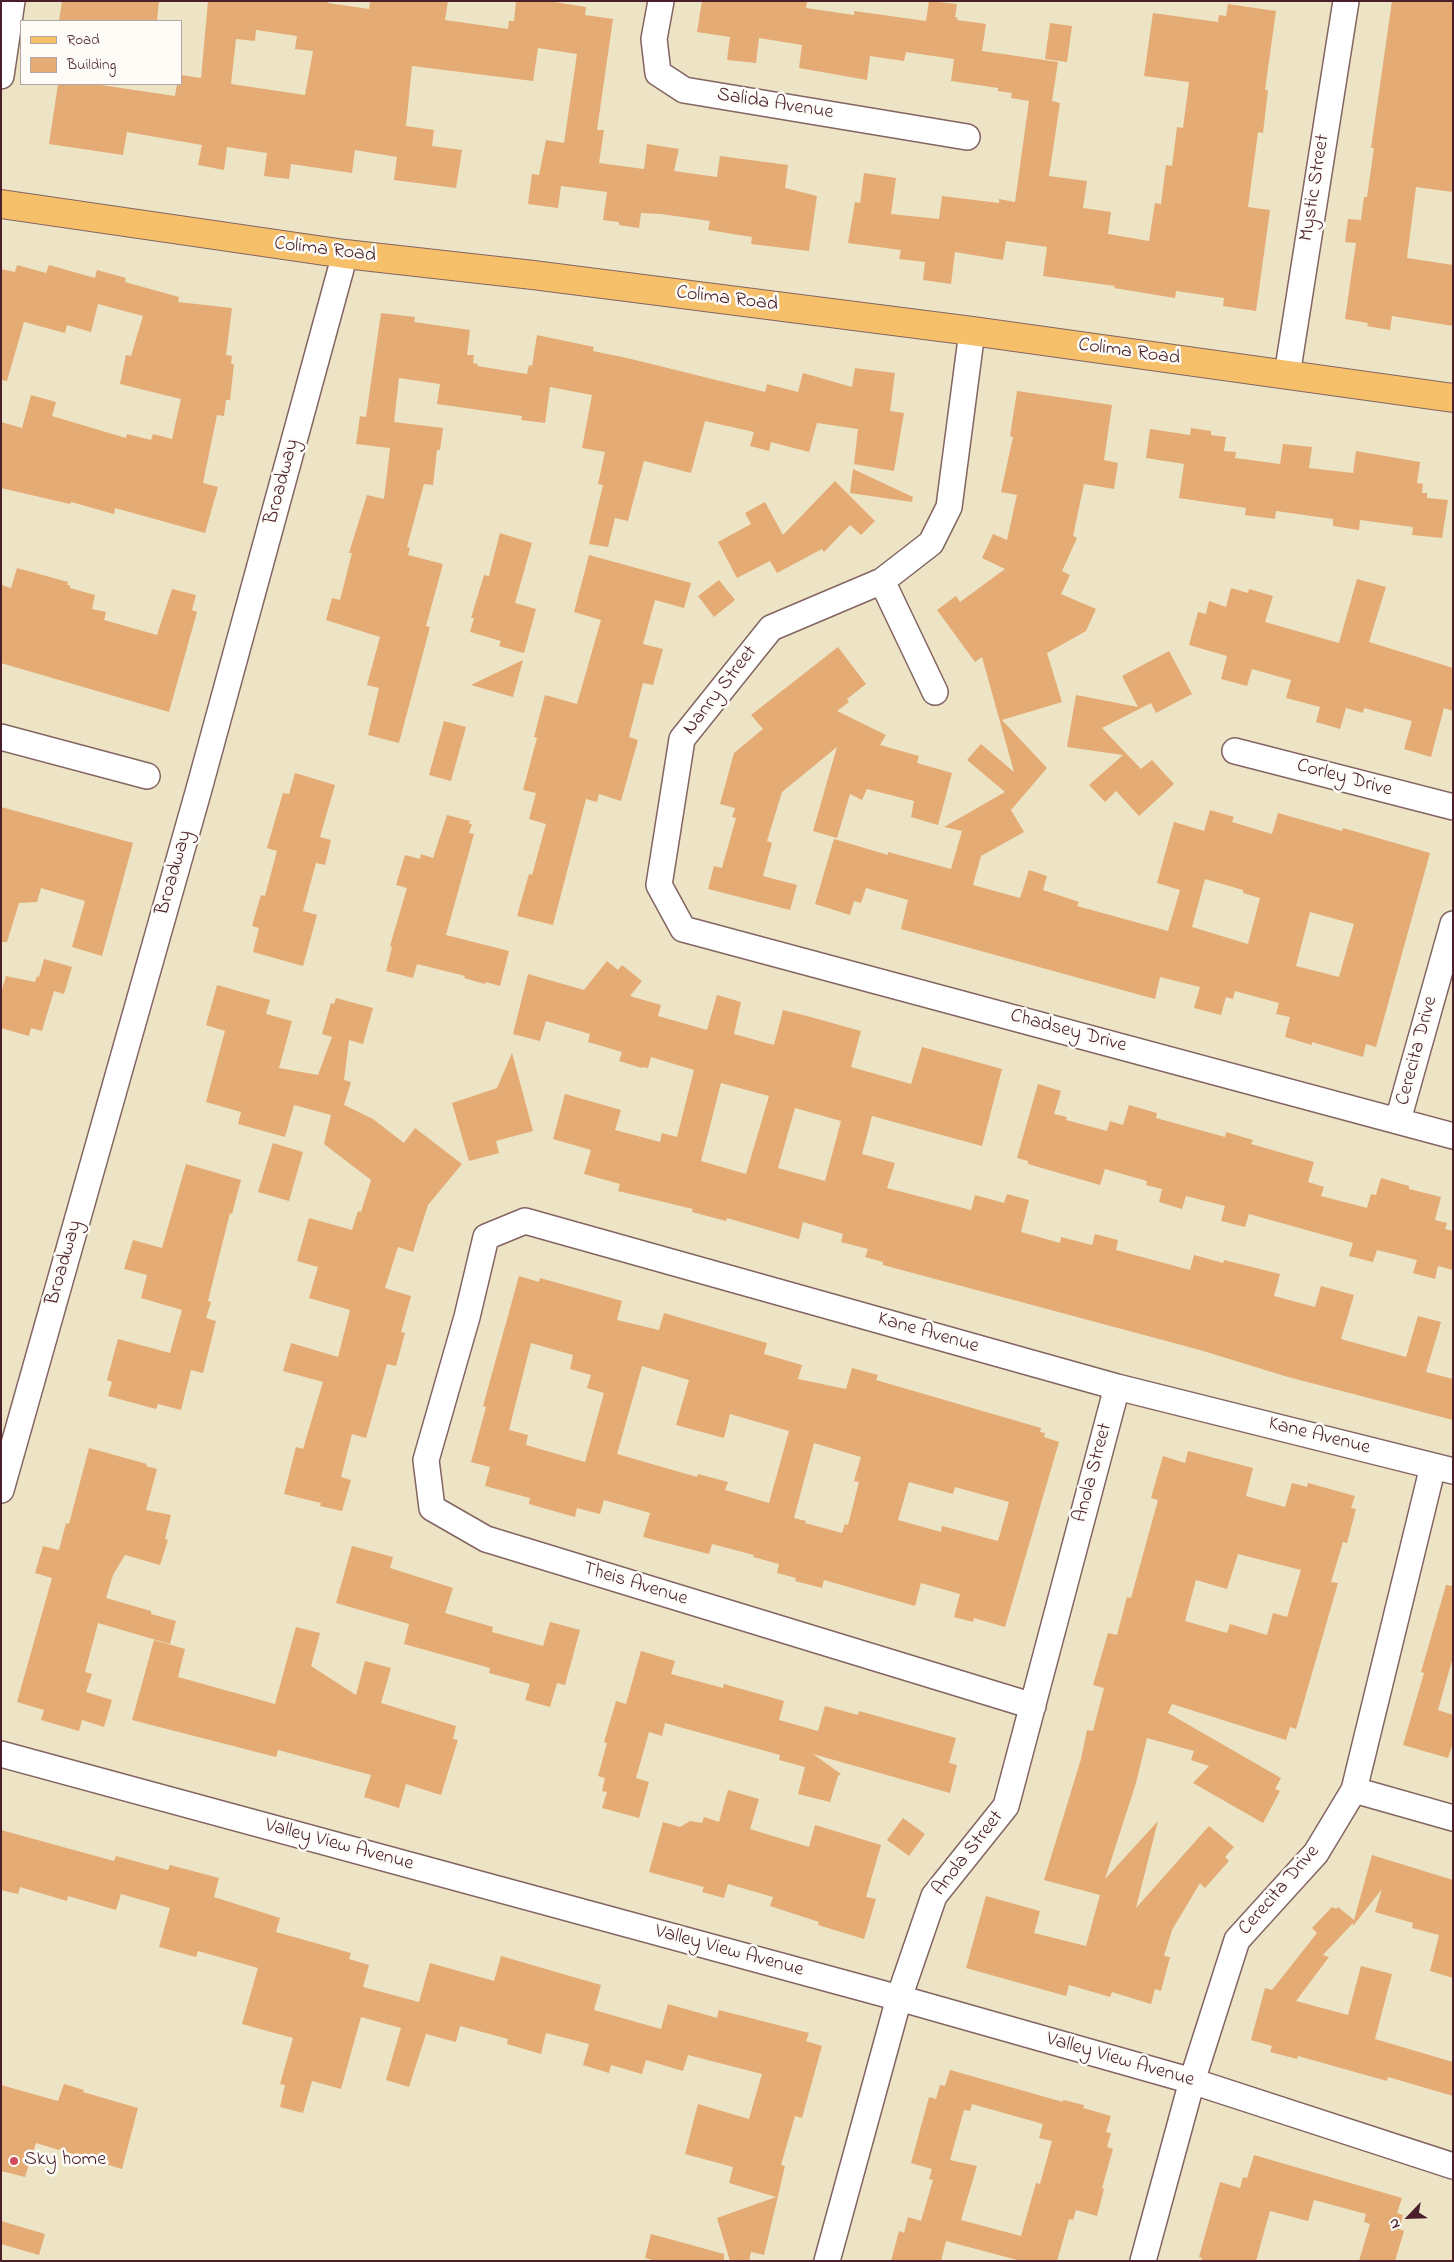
<!DOCTYPE html>
<style>
body{margin:0}
#map{position:relative;width:1454px;height:2262px;overflow:hidden;background:#ece4c5;font-family:"Indie Flower",sans-serif}
canvas{display:block}
.frame{position:absolute;inset:0;border:2px solid #4a1f2b;pointer-events:none}
.legend{position:absolute;left:20px;top:20px;width:162px;height:65px;box-sizing:border-box;background:#fdfcf7;border:1px solid #b5a4a5;margin:0;padding:6px 9px;list-style:none;font-size:15px;color:#4a1f2b}
.legend li{display:flex;align-items:center;gap:10px;height:25px}
.legend b{width:25px;border:1px solid #b5a4a5}
.north{position:absolute;left:1384px;top:2192px;width:50px;height:50px;-webkit-text-stroke:4px #fdfcf7;paint-order:stroke;rotate:246deg;font-size:14px;font-weight:700;line-height:20px;text-align:center;color:#4a1f2b}
.north::after{content:'';display:block;margin:auto;width:18px;height:22px;background:#4a1f2b;clip-path:polygon(50% 0,100% 100%,50% 72%,0 100%)}
</style>
<div id="map">
<canvas width="1454" height="2262"></canvas>
<div class="frame"></div>
<ul class="legend">
<li><b style="height:6px;background:#f6c06b"></b>Road</li>
<li><b style="height:14px;background:#e4ab75"></b>Building</li>
</ul>
<div class="north">N</div>
</div>
<script>
const g = document.querySelector('canvas').getContext('2d');
g.lineJoin = 'round';
function paint(path, color) {
  g.fillStyle = color;
  g.fill(path, 'evenodd');
}
function trace(path, color, width, dash) {
  g.strokeStyle = color;
  g.lineWidth = width;
  g.lineCap = dash ? 'butt' : 'round';
  g.setLineDash(dash || []);
  g.stroke(path);
}
function label(font, color, halo, rows, align = 'center') {
  g.font = font + ' "Indie Flower",sans-serif';
  g.lineWidth = 5;
  g.setLineDash([]);
  g.textBaseline = 'middle';
  g.strokeStyle = halo;
  g.fillStyle = color;
  for (const [text, x, y, turn = 0] of rows) {
    g.save();
    g.translate(x, y);
    g.rotate((+turn || 0) * Math.PI / 180);
    g.textAlign = isNaN(turn) ? turn : align;
    if (halo) g.strokeText(text, 0, 0);
    g.fillText(text, 0, 0);
    g.restore();
  }
}
paint(new Path2D(`
 M62 1H159L157 21H59Z
 M208 1H329L328 3 369 9 370 1H448L445 20 508 29 509 21H514L516 1H548L586 7 585 15 613 19 597 130H604L599 163 644 169 647 144 679 149 674 171 717 177 720 156 788 165 785 188 817 196 809 251 751 244 752 237 708 230 710 221 661 214 641 213 639 228 619 225V222L603 220 607 192 561 186 558 208 528 204 532 174 539 175 546 140 564 143 577 54 538 48 533 81 412 66 406 126 434 130 432 146 462 150 456 188 394 180 397 157 355 150 352 173 291 164 289 179 264 176 267 153 227 147 224 170 198 165 202 145 127 132 123 155 49 144 58 84H94L175 96 177 84H181V75L201 78ZM256 30 297 36 295 49 313 51 305 95 231 84 236 39 255 41Z
 M702 1H807L806 8 854 15V11L926 21 929 1 957 4 955 17 958 18 957 20 986 24 982 51 1058 62 1052 101 1060 103 1049 176 1087 181 1083 208 1111 212 1108 234 1149 241 1155 203 1161 204 1166 165 1172 166 1177 127 1183 128 1189 82 1144 76 1153 13 1218 22 1219 15 1226 16 1228 4 1276 11 1265 90H1268L1263 133 1258 132 1248 207 1270 210 1256 311 1223 306 1224 298 1176 291 1175 298 1114 288 1115 286 1043 276 1047 247 1006 241 1003 260 955 252 951 284 923 280 925 262 899 259 901 250 848 243 855 202 860 203 864 173 896 178 891 214 939 219 942 196 999 203V199L1015 202 1029 101 1011 98 1012 93 998 91V88L951 81 954 59 906 52 904 61 870 56 867 80 799 68 802 45 759 38 756 63 727 60 730 37 697 32Z
 M1392 1H1453V192L1416 187 1407 258 1453 265V326L1392 316 1390 330 1367 326 1368 323 1345 319 1356 243 1345 242 1348 219 1361 220 1364 197H1367L1374 148H1371Z
 M1050 23 1072 26 1067 62 1045 59Z
 M17 265 46 273 49 265 95 278 97 270 126 278 125 282 179 297 178 302 232 308 226 355 232 356 231 364H234L230 400H226L224 416 217 415 203 483 218 487 205 533 115 508 114 514 71 502 70 504 1 488V422L22 428 31 395 56 402 52 416 126 438 127 434 151 440 153 434 172 439 181 399 120 384 126 355 131 356 143 316 98 304 91 332 67 325 65 333 24 322 7 381 1 380V269L15 272Z
 M381 313 415 317 414 322 470 330 467 355H474L473 363 478 364 477 366 527 374 529 365 532 366 537 335 594 347 593 351 627 358 765 392 767 384 798 392 803 373 852 387 855 368 895 373 890 411 904 413 894 471 854 464 858 429 817 423 809 452 771 442 769 451 750 446 754 432 705 421 691 473 644 461 628 521 615 518 608 547 589 544 603 485 598 484 605 452 582 448 592 395 550 387 545 423 521 420 522 416 437 404 440 384 399 378 394 422 443 428 440 450H437L433 485 424 484 407 547 410 548 408 555 443 564 426 626 430 627 399 743 368 735 379 688 367 685 380 637 326 620 332 598 340 600 352 553H349L367 495 384 499 390 448 356 444 360 416 366 417Z
 M1017 391 1112 405 1104 460 1118 463 1114 489 1084 484 1073 536 1077 538 1062 571 1070 575 1061 594 1096 609 1086 631 1047 653 1062 702 1002 720 1047 768 1011 810 1024 832 981 856 973 885 1020 898 1029 870 1047 876 1043 890 1079 902 1077 906 1168 931 1180 890 1157 883 1174 822 1204 831 1210 810 1234 817 1232 822 1272 834 1278 813 1342 831 1343 828 1430 853 1376 1047 1366 1044 1363 1057 1312 1042V1045L1285 1037 1290 1017 1276 1014 1279 1003 1235 991 1233 999 1226 997 1221 1015 1194 1008 1200 987 1160 977 1155 999 901 929 908 900 866 888 861 903 854 901 850 915 815 904 834 839 888 855V852L951 869 962 831 944 827 1005 792 967 760 981 744 1014 772 982 657 975 662 937 610 956 596 960 602 1005 569 982 558 993 534 1007 540 1017 495 1001 492 1013 437 1010 436ZM1205 879 1243 890V893L1260 898 1248 944 1192 927ZM1310 912 1354 924 1339 977 1296 966Z
 M1191 428 1211 431V435L1226 437 1224 451 1236 452 1235 458 1280 464 1283 444 1312 447 1309 468 1353 473 1356 451 1420 462 1417 483 1423 484 1422 493H1427V498L1448 500 1442 538 1412 535 1413 527 1360 520 1359 530 1333 526V519L1276 511 1275 519 1245 515 1246 508 1179 498 1184 464 1146 458 1150 429 1190 435Z
 M853 469 913 497 912 502 850 493Z
 M835 481 875 521 861 535 850 525 824 552 822 549 777 573 770 561 737 578 718 542 751 524 745 513 765 502 783 535Z
 M500 533 532 543 515 603 536 609 524 653 499 646 501 641 470 632 474 618H471L484 575 489 576Z
 M589 555 691 583 684 608 655 600 643 644 663 649 653 685 643 683 629 737 638 740 621 801 599 794 597 802 586 799 553 925 517 916 529 874 532 875 546 824 529 819 536 793 523 790 537 738 534 737 545 695 577 704 601 620 574 612Z
 M17 568 68 582 67 585H70V588L95 595 92 609 106 612 104 620 157 635 172 589 196 595 192 610 197 612 169 712 1 663V585L11 588Z
 M1357 579 1386 587 1369 642 1453 668V711L1444 708 1431 757 1404 749 1412 721 1364 708 1363 713 1346 708 1340 729 1316 722 1320 707 1286 698 1291 680 1252 669 1247 686 1221 679 1227 656 1189 645 1198 612 1206 614 1209 601 1226 607 1231 588 1248 593 1249 589 1273 596 1265 622 1339 643Z
 M719 580 735 600 714 617 698 596Z
 M838 647 866 684 847 699 849 702 837 711 886 735 880 745 919 756 917 763 952 773 938 825 911 817 914 801 867 789 862 800 850 794 837 838 813 831 837 747 782 792 767 841 772 843 763 876 797 885 790 910 708 889 714 866 722 868 736 818 732 817 735 808 720 804 734 753 763 729 751 715Z
 M1169 651 1192 694 1156 713 1151 703 1102 728 1141 769 1152 760 1174 784 1139 816 1116 791 1105 802 1089 785 1123 755 1067 747 1076 695 1138 707 1122 676Z
 M523 660 513 697 471 685Z
 M444 721 466 727 451 781 429 775Z
 M295 773 335 785 320 837 331 840 325 865 316 863 303 911 317 915 303 966 253 952 259 928 252 926 261 895 265 896 277 851 267 848 283 793 289 794Z
 M1 807 133 843 102 956 72 947 85 901 41 888 37 902 19 903 7 942H1Z
 M447 815 470 821 469 824H472L469 833 474 834 446 935 509 951 500 986 486 982 485 984 464 978 465 976 417 964 413 978 386 971 392 947 390 946 407 888 396 885 405 855 420 859 421 854 433 858Z
 M44 959 72 967 64 994 54 991 42 1031 31 1028 29 1036 1 1028V993L6 976 35 982 37 976 39 977Z
 M607 961 618 970 622 965 642 981 630 996 661 1005 658 1016 707 1030 717 995 741 1002 734 1034 774 1045 783 1010 807 1016 861 1031 851 1067 911 1084 922 1047 1002 1069 982 1146 872 1116 862 1154 895 1163 887 1188 971 1210 975 1195 1004 1203 1007 1194 1029 1200 1021 1232 1060 1243 1061 1237 1092 1245 1095 1234 1118 1240 1116 1250 1190 1270 1194 1255 1223 1263 1224 1260 1280 1274 1274 1296 1315 1307 1321 1286 1354 1295 1341 1339 1406 1357 1418 1316 1441 1322 1426 1372 1453 1379V1420L1288 1377 1200 1350 883 1265V1262L865 1257 868 1249 841 1242 843 1234 803 1222 799 1239 727 1218 726 1221 692 1212 693 1209 618 1191 620 1184 584 1174 591 1150 553 1139 565 1094 621 1110 615 1130 660 1142 662 1133 677 1137 694 1070 651 1057 648 1068 642 1067V1068L619 1061 622 1052 588 1042 590 1034 546 1021 540 1041 513 1034 528 974 584 990ZM721 1083 769 1096 746 1174 701 1161ZM795 1108 841 1121 825 1181 778 1168Z
 M217 985 270 1000 266 1014 292 1021 279 1068 318 1075 332 1037 322 1034 331 1003 334 1004 336 998 373 1008 363 1044 349 1040 344 1080 351 1082 344 1105 373 1119 404 1143 415 1128 462 1164 428 1205 413 1252 398 1247 385 1288 411 1296 401 1332 405 1333 396 1366 387 1364 366 1438 352 1434 341 1477 351 1480 342 1511 320 1506 321 1503 284 1494 296 1447 303 1449 323 1382 283 1371 291 1343 338 1357 350 1310 309 1298 318 1267 297 1261 309 1218 352 1230 358 1211 361 1212 371 1180 324 1144 331 1115 294 1105 285 1137 238 1124 241 1112 206 1102 225 1031 206 1025Z
 M512 1053 533 1131 496 1141 499 1153 469 1161 452 1103 497 1088Z
 M1038 1084 1061 1091 1054 1114 1067 1117 1066 1120 1107 1131 1110 1121 1123 1125 1129 1105 1157 1113 1156 1118 1225 1137 1226 1132 1253 1140 1251 1144 1314 1162 1308 1182 1324 1187 1321 1196 1367 1208 1371 1194 1376 1195 1381 1178 1409 1186V1189L1441 1197 1435 1220 1447 1223 1445 1229 1453 1231V1270L1438 1266 1435 1279 1413 1273 1417 1260 1377 1250 1373 1262 1349 1256 1353 1243 1249 1214 1245 1227 1221 1221 1225 1206 1186 1196 1182 1209 1159 1202 1162 1189 1146 1185 1147 1181 1105 1169 1100 1185 1028 1164V1161L1017 1158Z
 M273 1143 303 1152 289 1201 258 1192Z
 M186 1164 241 1180 232 1214 230 1213 208 1301 211 1302 206 1318 216 1321 203 1373 191 1370 181 1410 158 1404 156 1409 108 1396 112 1382 107 1380 118 1339 170 1353 182 1310 141 1298 147 1275 124 1269 133 1240 162 1248Z
 M519 1276 539 1282 540 1278 622 1301 617 1320 659 1330 664 1313 767 1343 764 1354 802 1365 798 1379 846 1389 852 1368 878 1375 876 1380 1041 1428 1040 1432 1045 1433 1044 1437 1059 1442 1005 1627 974 1618 973 1622 954 1617 960 1594 921 1583 915 1606 824 1580 822 1588 795 1581 796 1578 777 1573 779 1564 753 1557 754 1555 712 1544 709 1554 643 1537 650 1513 604 1500 600 1514 577 1508 575 1517 529 1504 530 1498 485 1486 490 1467 471 1462 486 1407 483 1406ZM531 1343 573 1355 570 1369 591 1375 587 1388 604 1393 585 1462 526 1445 528 1435 509 1430ZM642 1366 689 1380 676 1425 724 1438 730 1414 789 1431 769 1503 725 1490 728 1482 698 1474 697 1477 617 1454ZM814 1443 861 1457 854 1481 859 1482 848 1525 845 1524 842 1533 805 1523 806 1521 794 1518ZM909 1482 953 1494 955 1487 1009 1502 998 1541 942 1526 941 1532 898 1520Z
 M89 1448 147 1464 146 1466 157 1469 146 1510 171 1515 165 1539 168 1540 160 1565 125 1555 113 1575 106 1598 151 1611V1614L176 1621 170 1644 98 1623 85 1672 92 1674 86 1692 112 1700 104 1727 82 1720 79 1731 41 1720 44 1710 17 1702 52 1578 35 1573 43 1546 59 1550 66 1523 69 1524Z
 M1188 1451 1253 1468 1246 1496 1285 1507 1292 1483 1307 1487 1308 1483 1355 1496 1351 1508 1356 1509 1347 1543 1343 1542 1331 1582 1338 1583 1296 1729 1290 1727 1286 1740 1172 1704 1168 1713 1281 1778 1275 1789 1280 1791 1263 1823 1193 1783 1209 1766 1191 1760 1194 1751 1147 1738 1136 1783 1105 1879 1158 1821 1136 1908 1209 1826 1234 1847 1225 1857 1229 1861 1205 1888 1200 1883 1172 1930 1164 1956 1170 1957 1161 1991 1155 1989 1151 2004 1112 1992 1110 1997 1069 1985 1066 1996 966 1968 986 1896 1040 1911 1034 1933 1086 1946 1100 1895 1044 1880 1081 1759 1087 1730 1093 1731 1104 1688 1093 1685 1108 1633 1117 1635 1127 1597 1131 1598 1158 1500 1151 1498 1163 1456 1185 1463ZM1238 1554 1301 1570 1287 1617 1273 1613 1267 1635 1230 1624 1227 1633 1185 1621 1196 1580 1227 1589Z
 M352 1546 393 1557 390 1568 453 1588 445 1613 493 1627 492 1632 543 1646 550 1622 580 1630 565 1685 557 1683 550 1707 525 1700 530 1684 489 1673 490 1668 404 1644 409 1624 336 1603Z
 M1446 1585 1453 1586V1657L1438 1710 1453 1715V1743L1448 1758 1403 1745 1424 1673 1421 1672Z
 M296 1627 320 1633 311 1666 356 1695 365 1661 391 1668 381 1703 456 1726 453 1739 458 1740 441 1795 406 1784 399 1808 364 1797 371 1775 278 1750 276 1757 132 1720 154 1640 185 1649 178 1677 275 1704Z
 M641 1651 675 1661 671 1674 723 1688 724 1684 784 1701 779 1720 818 1731 825 1706 858 1715 859 1711 956 1738 949 1763 957 1765 950 1793 813 1754 841 1774 838 1776 830 1802 798 1794 805 1767 779 1760 780 1755 665 1723 662 1736 649 1732 636 1778 649 1782 639 1818 602 1808 607 1792 602 1791 605 1778 598 1776 607 1743 604 1742 616 1701 626 1704Z
 M728 1790 759 1799 750 1829 809 1847 815 1825 881 1845 866 1897 876 1899 864 1939 818 1925 819 1922 770 1906 773 1897 728 1884 724 1898 702 1892 704 1887 649 1872 663 1822 680 1827 690 1821 702 1823 704 1817 719 1822Z
 M903 1818 925 1834 909 1856 887 1840Z
 M1 1830 114 1861 116 1856 168 1870 170 1865 219 1878 214 1897 280 1918 276 1932 351 1953 349 1959 369 1965 363 1987 419 2002 430 1963 494 1981 501 1956 601 1985 594 2010 661 2029 668 2004 717 2018 719 2010 809 2033 806 2041 822 2046 802 2118 795 2116 781 2165 785 2166 764 2255 751 2252 749 2261H730L717 2218 776 2197 729 2183 733 2167 685 2154 698 2104 749 2119 762 2074 688 2055 683 2071 646 2060 642 2074 611 2065 609 2073 583 2065 589 2044 546 2033 541 2054 507 2044 508 2039 460 2026 456 2042 426 2034 409 2087 386 2080 401 2028 361 2017 341 2089 312 2081 303 2113 280 2107 285 2085 280 2084 293 2038 242 2024 258 1968 198 1951 196 1957 159 1947 170 1908 121 1894 116 1910 68 1896 67 1901 20 1887 18 1894 1 1890Z
 M1372 1855 1453 1880V1978L1430 1971 1439 1935 1412 1928 1413 1923 1375 1912 1382 1889 1353 1926V1923L1323 1955 1329 1957 1296 2001 1348 2015 1361 1966 1392 1974 1375 2039 1453 2062V2096L1388 2077 1387 2081 1298 2056 1297 2059 1270 2052 1272 2046 1251 2040 1265 1988 1272 1990 1317 1933 1312 1928 1332 1907 1336 1909 1338 1907 1354 1920Z
 M950 2070 1063 2102V2100L1084 2105 1083 2108 1111 2116 1106 2132 1111 2133 1107 2147 1113 2149 1102 2188 1104 2189 1097 2216 1076 2210 1073 2220 1069 2219 1057 2261H1021L946 2241 941 2261H891L899 2231 904 2233 908 2217 921 2221 933 2180 929 2179 932 2169 911 2163 929 2097 936 2099 940 2085 945 2086ZM972 2104 1043 2124 1039 2138 1052 2141 1040 2184 1036 2183 1021 2236 961 2220 977 2166 950 2160 964 2110 970 2111Z
 M64 2084 84 2090 83 2092 138 2108 122 2169 36 2143 25 2177 1 2171V2085L58 2101Z
 M1254 2155 1402 2198 1397 2213 1403 2215 1399 2229 1404 2231 1395 2261H1359L1370 2224 1364 2222 1366 2214 1314 2200 1308 2221 1270 2211 1256 2261H1201L1202 2258 1199 2257 1220 2182 1240 2188 1243 2177 1247 2178Z
 M1 2221 45 2234 39 2255 1 2244Z
 M651 2234 724 2254V2261H656L645 2258Z`), '#e4ab75');
const minor = new Path2D(`
 M661 1 654 39 658 73 684 90 967 137
 M1 76 12 1
 M972 331 949 507 931 543 882 581 771 628 682 739 659 885 683 929 1453 1136
 M1287 375 1346 1
 M882 581 935 692
 M1 737 147 776
 M1235 751 1453 807
 M1398 1120 1453 924
 M1 1490 199 789 345 254
 M1033 1706 486 1539 432 1508 426 1460 467 1317 486 1237 525 1221 1117 1387 1453 1471
 M1 1754 899 1998 1192 2081 1453 2166
 M1354 1790 1453 1818
 M827 2261 899 1998 934 1896 1006 1806 1117 1387
 M1143 2261 1192 2081 1237 1940 1316 1853 1354 1790 1433 1466`);
const major = new Path2D(`
 M1 204 345 254 533 275 972 331 1453 398`);
trace(minor, '#836461', 28);
trace(major, '#836461', 30);
trace(minor, '#fff', 25);
trace(major, '#f6c06b', 28);
for (const [x, y, r, color] of [
 [14,2161,5,"#d1495b"]
]) {
  const dot = new Path2D();
  dot.arc(x, y, r, 0, 2 * Math.PI);
  g.fillStyle = color;
  g.fill(dot);
  trace(dot, '#fdfcf7', 2);
}
label('20px', '#4a1f2b', '#fdfcf7', [
 ["Salida Avenue",775,105,9],
 ["Mystic Street",1316,188,-81],
 ["Colima Road",325,251,7],
 ["Colima Road",727,300,7],
 ["Colima Road",1129,353,8],
 ["Broadway",283,482,-75],
 ["Nanry Street",721,691,-52],
 ["Corley Drive",1344,779,15],
 ["Broadway",175,873,-74],
 ["Chadsey Drive",1068,1032,15],
 ["Cerecita Drive",1418,1051,-75],
 ["Broadway",65,1263,-74],
 ["Kane Avenue",928,1334,16],
 ["Kane Avenue",1319,1437,14],
 ["Anola Street",1094,1473,-75],
 ["Theis Avenue",635,1585,17],
 ["Valley View Avenue",339,1846,15],
 ["Anola Street",969,1854,-52],
 ["Cerecita Drive",1280,1891,-49],
 ["Valley View Avenue",729,1952,15],
 ["Valley View Avenue",1120,2061,16]
]);
label('20px', '#4a1f2b', '#fdfcf7', [
 ["Sky home",24,2161]
], 'left');
</script>
